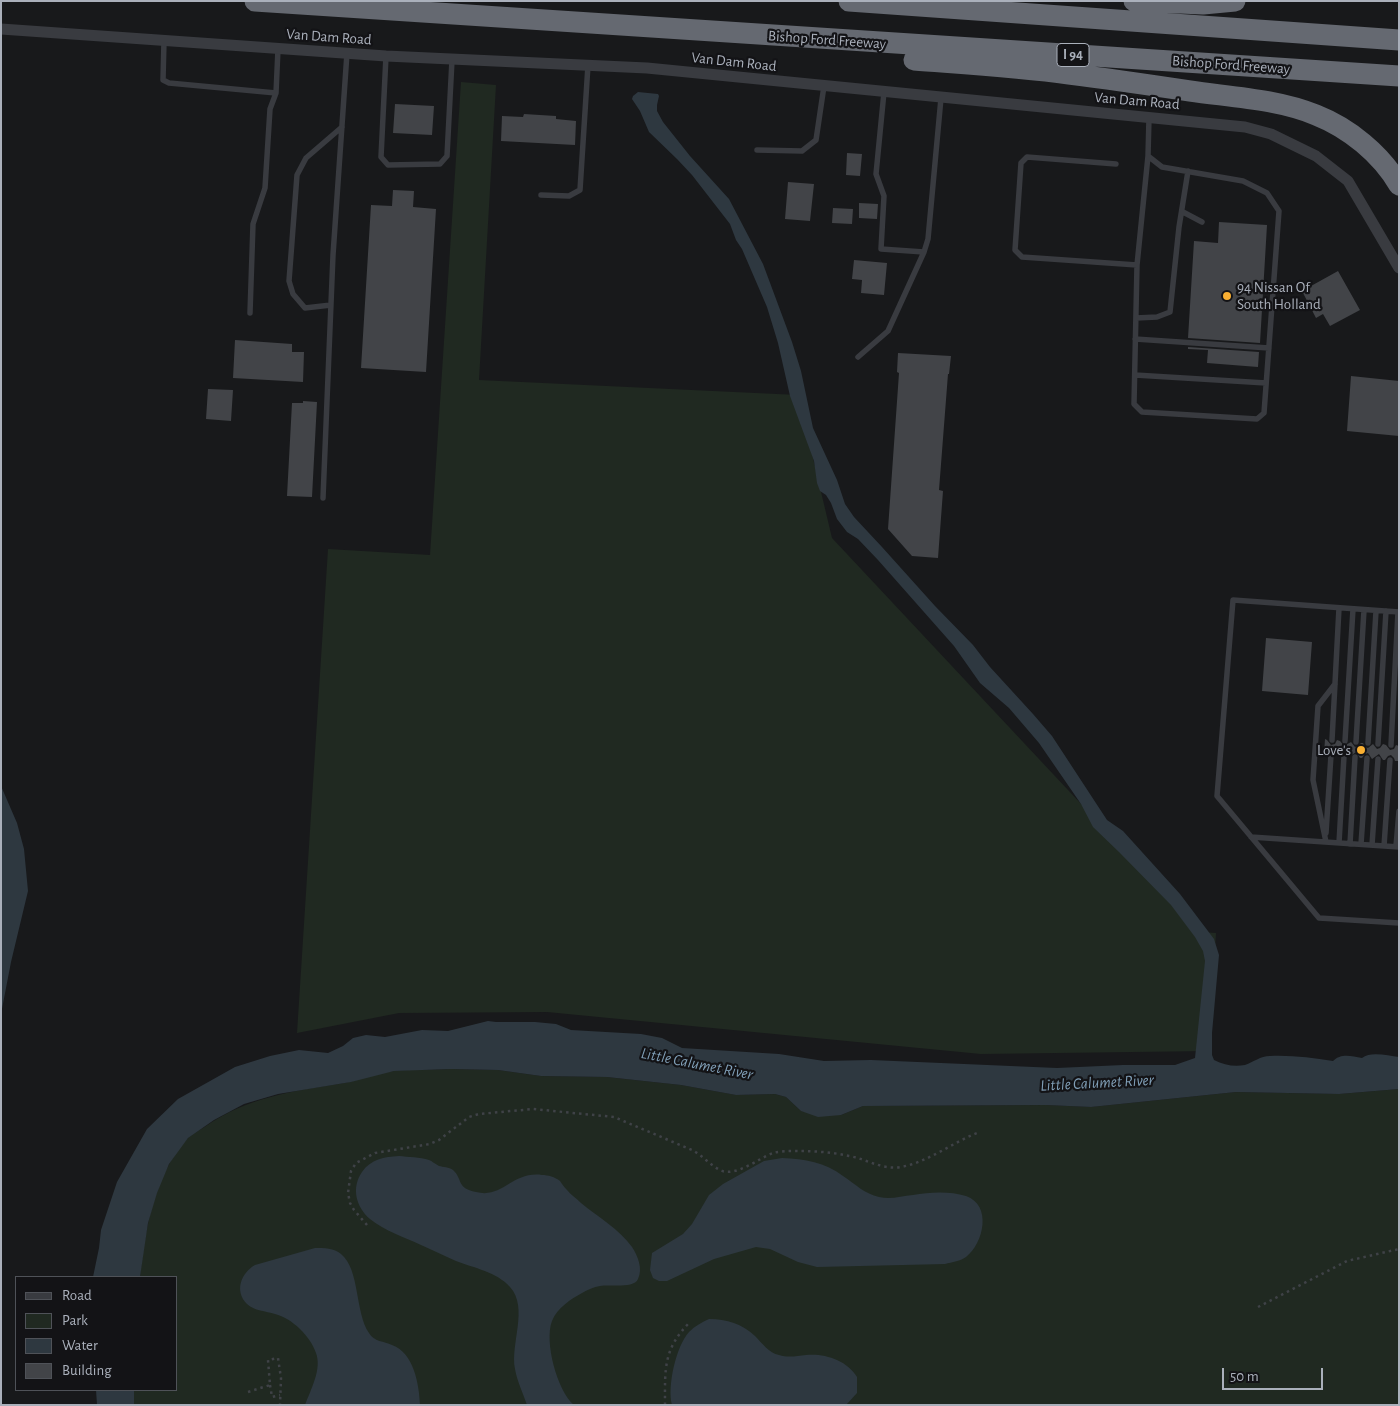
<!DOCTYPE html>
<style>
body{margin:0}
#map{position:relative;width:1400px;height:1406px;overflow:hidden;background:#18191b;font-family:"Alegreya Sans",sans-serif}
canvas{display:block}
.frame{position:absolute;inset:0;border:2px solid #aab0bb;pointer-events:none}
.legend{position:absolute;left:15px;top:1276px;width:162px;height:115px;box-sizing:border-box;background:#131316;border:1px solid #4f5258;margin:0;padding:6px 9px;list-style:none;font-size:15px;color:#aab0bb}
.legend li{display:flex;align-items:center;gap:10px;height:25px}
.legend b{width:25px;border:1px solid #4f5258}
.scale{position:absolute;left:1222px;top:1368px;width:101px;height:22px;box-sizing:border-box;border:2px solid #aab0bb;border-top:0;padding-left:6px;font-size:15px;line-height:18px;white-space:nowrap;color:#aab0bb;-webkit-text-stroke:4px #131316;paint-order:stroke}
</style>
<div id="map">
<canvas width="1400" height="1406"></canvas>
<div class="frame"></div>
<ul class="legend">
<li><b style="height:6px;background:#393b40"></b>Road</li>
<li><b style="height:14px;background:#202921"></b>Park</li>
<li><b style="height:14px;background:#2e3840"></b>Water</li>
<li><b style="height:14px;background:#424448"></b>Building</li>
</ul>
<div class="scale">50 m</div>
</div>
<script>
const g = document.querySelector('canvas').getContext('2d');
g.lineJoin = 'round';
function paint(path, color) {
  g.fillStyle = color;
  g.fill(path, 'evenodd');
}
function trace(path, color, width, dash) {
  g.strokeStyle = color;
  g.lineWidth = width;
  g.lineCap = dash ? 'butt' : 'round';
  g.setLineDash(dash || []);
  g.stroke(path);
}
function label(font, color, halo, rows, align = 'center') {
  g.font = font + ' "Alegreya Sans",sans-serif';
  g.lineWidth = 4.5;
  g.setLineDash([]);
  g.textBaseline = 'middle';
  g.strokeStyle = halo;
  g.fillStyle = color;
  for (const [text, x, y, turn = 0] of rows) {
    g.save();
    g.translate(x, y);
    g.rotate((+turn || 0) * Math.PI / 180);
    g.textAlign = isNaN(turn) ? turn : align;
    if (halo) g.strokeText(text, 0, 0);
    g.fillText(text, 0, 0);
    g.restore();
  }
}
paint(new Path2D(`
 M461 82 496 85 479 380 798 395 832 538 1201 932 1216 933 1209 1051 981 1054 547 1012 399 1013 297 1033 328 549 430 555Z
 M451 1069 498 1070 541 1076 607 1077 681 1085 736 1095 775 1094 786 1097 801 1111 841 1115 863 1106 1046 1105 1091 1107 1236 1092 1339 1094 1399 1089V1405H134V1390H176V1277H140C145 1230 154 1175 187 1139 192 1134 200 1130 206 1126 247 1098 291 1091 339 1084 357 1081 376 1073 394 1071 413 1069 433 1070 451 1069Z`), '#202921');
paint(new Path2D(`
 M638 92 658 94 659 96 657 105V111L663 122 690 156 729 199 763 264 792 342 801 371 813 428 837 480 845 504 854 517 882 547 935 606 973 645 990 667 1033 714 1052 736 1107 820 1123 831 1180 894 1214 939 1219 955 1212 1033V1055L1214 1060C1224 1065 1234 1067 1245 1065 1254 1062 1260 1056 1270 1056 1292 1055 1312 1058 1333 1061 1341 1053 1351 1056 1362 1058 1371 1051 1388 1056 1399 1057V1089L1339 1094 1236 1092 1091 1107 1046 1105 863 1106 841 1115 818 1117 801 1111 786 1097 775 1094 736 1095 681 1085 607 1077 541 1076 498 1070 451 1069 394 1071 351 1082 278 1094 244 1104 214 1120 188 1138 169 1164 157 1193 148 1223 140 1277H93L99 1248 101 1230 117 1182 147 1129 178 1099 235 1067 270 1056 299 1050 328 1053 343 1046 353 1038 366 1035 385 1037 422 1030 448 1031 488 1021 496 1022H535L556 1024 571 1030 641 1034 662 1038 682 1048 779 1054 824 1061 871 1060 1057 1068 1123 1065H1175L1195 1058 1205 961 1203 951 1195 937 1171 905 1119 852 1093 827 1081 804 1039 743 1009 708 980 683 954 646 878 560 858 539 847 532 837 519 831 503 826 495 820 491 817 483 814 461 790 396 778 343 767 307 742 249 736 240 730 224 692 175 677 159 649 132 640 111 632 99 633 96Z
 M1 786 17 823 24 849 28 891 11 962 1 1014Z
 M399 1156C408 1157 420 1157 429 1160 432 1161 435 1164 439 1166 443 1167 449 1167 453 1170 463 1179 456 1188 476 1192 503 1199 512 1171 542 1175 548 1175 555 1177 560 1181 562 1184 564 1187 567 1190 571 1195 576 1198 581 1203 598 1217 619 1229 632 1247 638 1256 643 1269 638 1279 634 1289 610 1284 600 1286 594 1287 587 1290 582 1293 571 1299 557 1308 552 1321 544 1341 557 1391 574 1405H527C523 1393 517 1381 515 1369 510 1344 529 1308 510 1287 497 1272 474 1268 456 1261 444 1256 433 1250 421 1245 404 1237 385 1231 370 1219 356 1207 351 1188 362 1172 371 1159 384 1157 399 1156Z
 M782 1158C805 1159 825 1162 843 1176 855 1184 865 1194 879 1197 891 1200 901 1196 913 1195 930 1192 950 1191 966 1196 992 1205 984 1243 966 1257 961 1261 952 1262 945 1264L817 1267 798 1262 770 1249 756 1247 714 1259 667 1281H659L653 1278 650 1270 652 1253 683 1234 692 1224 709 1195 723 1184 764 1161Z
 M315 1248C324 1248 334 1248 341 1254 360 1269 355 1313 369 1333 374 1342 384 1341 392 1345 414 1353 419 1384 420 1405H305C311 1389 322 1369 316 1353 311 1337 292 1318 275 1314 266 1311 254 1311 247 1304 234 1291 241 1273 255 1265Z
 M709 1319C727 1319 742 1324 755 1336 762 1343 769 1353 779 1355 788 1358 797 1356 806 1355 824 1353 847 1360 857 1377V1393L846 1405H672C667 1387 676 1346 689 1332 695 1326 702 1322 709 1319Z
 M96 1390H134V1405H97Z`), '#2e3840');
paint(new Path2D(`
 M395 104 434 106 432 135 393 133Z
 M524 114 556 116V119L576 121 575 145 501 141 502 116 523 117Z
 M847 153 862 154 860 176 846 175Z
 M788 182 814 184 810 221 785 219Z
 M393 190 414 191 413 207 436 209 426 372 361 368 371 205 392 206Z
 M859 203 878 204 877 219 859 218Z
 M833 208 853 209 852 224 832 223Z
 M1219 222 1267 225 1260 343 1188 338 1194 241 1218 243Z
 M854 260 887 263 884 295 861 293 862 280 852 279Z
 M1338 271 1360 310 1330 326 1323 314 1316 318 1302 291Z
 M235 340 292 344V352H304L303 382 233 378Z
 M1188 347 1259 352 1258 367 1207 363 1208 350 1188 349Z
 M898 353 951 356 949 374H948L939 490 943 491 938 558 912 556 888 529 899 373 897 372Z
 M1351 376 1399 381V436L1347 431Z
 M208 389 233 390 231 421 206 419Z
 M303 401 317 402 312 497 287 496 292 403H303Z
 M1266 638 1312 642 1308 695 1262 691Z
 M1325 739 1327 740 1331 745 1335 744 1337 740 1340 741 1344 746 1351 742 1355 747 1358 746 1361 743H1363L1365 747 1368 748 1373 744 1377 749 1380 748 1383 744 1386 745 1390 750 1394 749 1396 745 1399 746V761H1395L1394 758 1391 755 1388 756 1385 760H1383L1379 754 1372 759 1368 753 1365 754 1362 758H1360L1356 752 1349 757 1348 753 1345 751 1341 752 1339 756 1336 755 1332 750 1329 751 1326 755 1324 754Z`), '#424448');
trace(new Path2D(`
 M367 1225 354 1210 350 1203 348 1193 351 1171 356 1163 375 1153 430 1144 439 1140 469 1117 479 1114 533 1109 614 1117 692 1150C702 1155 710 1165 720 1170 735 1178 759 1158 773 1153 780 1151 788 1151 796 1151 813 1151 832 1152 849 1156 867 1159 881 1170 901 1167 928 1162 952 1143 977 1133
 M1258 1307 1347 1261 1399 1249
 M270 1385 272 1397 280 1395
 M248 1392 270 1385 268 1360 278 1358 281 1378 280 1405
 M665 1405C665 1369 663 1349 690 1322`), '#3f4247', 2.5, [2.5, 4]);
trace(new Path2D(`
 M164 41 163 80 169 83 276 93
 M386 56 381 157 388 165 440 164 447 156 452 60
 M884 92 876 174 884 196 881 249 924 252
 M757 150 802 151 816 140 824 86
 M1148 156 1137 265 1134 404 1142 412 1257 419 1264 413 1279 211 1267 193 1243 181 1162 167 1148 156 1149 118
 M1116 164 1027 157 1021 163 1015 250 1022 257 1137 265
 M541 195 569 196 580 190 588 65
 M1183 212 1202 222
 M331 305 305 308 293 294 289 281 297 175 306 158 342 127
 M250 313 253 224 265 188 270 109 276 93 278 49
 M1136 318 1157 317 1170 312 1179 227 1188 171
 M1135 339 1269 348
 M858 357 888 331 924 252 928 239 941 98
 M1135 375 1266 383
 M323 498 333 255 347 53
 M1399 612 1233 600 1217 796 1319 918 1399 923
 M1332 740 1339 608
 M1345 741 1353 609
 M1356 742 1364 610
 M1368 743 1376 611
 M1378 744 1386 611
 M1391 745 1398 612
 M1326 833 1331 755
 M1251 837 1399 847
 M1326 842 1313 780 1318 706 1335 684
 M1339 843 1344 756
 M1350 844 1355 757
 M1361 844 1367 758
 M1372 845 1378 759
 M1384 846 1390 760
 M1396 846 1399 811`), '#393b40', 5.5);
trace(new Path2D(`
 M1 29 386 56 647 68 1245 127 1271 134 1316 156 1348 181 1399 268`), '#393b40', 11);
trace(new Path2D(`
 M255 1 1399 76
 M849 1 1399 40
 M1134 1 1203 4 1235 1
 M914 60C966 64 1018 67 1069 74 1109 79 1150 85 1190 91 1231 97 1277 99 1316 115 1349 128 1381 154 1399 185`), '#656971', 21);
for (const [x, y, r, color] of [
 [1227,296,5,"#f9af32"],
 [1361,750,5,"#f9af32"]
]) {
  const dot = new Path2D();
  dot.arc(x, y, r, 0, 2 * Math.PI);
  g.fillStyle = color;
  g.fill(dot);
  trace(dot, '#131316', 2);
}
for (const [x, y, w] of [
 [1073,55,32]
]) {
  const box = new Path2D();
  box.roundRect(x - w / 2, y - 11.5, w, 23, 4);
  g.fillStyle = '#131316';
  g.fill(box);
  trace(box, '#aab0bb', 1);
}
label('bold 14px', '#aab0bb', null, [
 ["I 94",1073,55]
]);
label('15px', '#aab0bb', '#131316', [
 ["Van Dam Road",329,37,4],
 ["Bishop Ford Freeway",827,40,4],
 ["Van Dam Road",734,62,6],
 ["Bishop Ford Freeway",1231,65,4],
 ["Van Dam Road",1137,101,5]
]);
label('15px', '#aab0bb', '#131316', [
 ["94 Nissan Of",1237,287],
 ["South Holland",1237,304],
 ["Love's",1351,750,"right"]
], 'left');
label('italic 16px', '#809fb7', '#131316', [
 ["Little Calumet River",697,1064,11],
 ["Little Calumet River",1097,1083,-3]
]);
</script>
